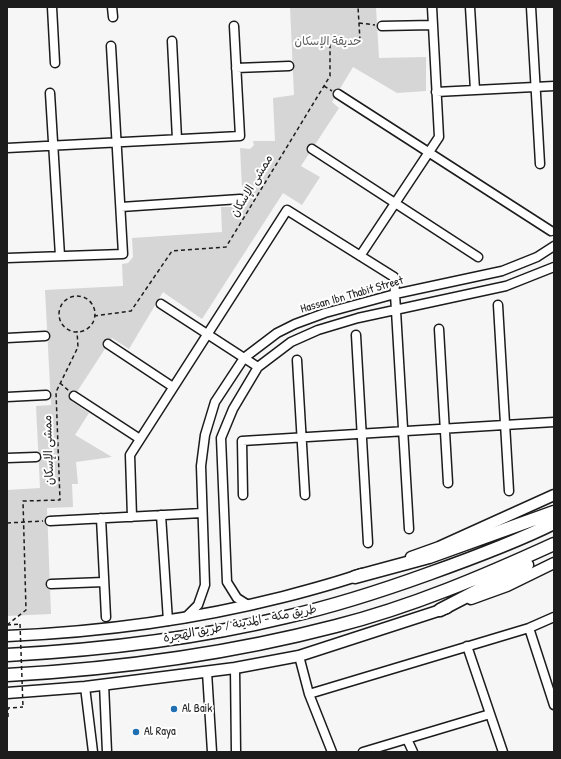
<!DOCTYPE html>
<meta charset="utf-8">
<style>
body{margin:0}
#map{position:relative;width:561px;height:759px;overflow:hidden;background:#f6f6f6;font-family:"Patrick Hand",sans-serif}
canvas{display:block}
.frame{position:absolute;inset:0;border:8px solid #1c1c1c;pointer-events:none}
</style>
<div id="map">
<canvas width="561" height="759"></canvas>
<div class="frame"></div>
</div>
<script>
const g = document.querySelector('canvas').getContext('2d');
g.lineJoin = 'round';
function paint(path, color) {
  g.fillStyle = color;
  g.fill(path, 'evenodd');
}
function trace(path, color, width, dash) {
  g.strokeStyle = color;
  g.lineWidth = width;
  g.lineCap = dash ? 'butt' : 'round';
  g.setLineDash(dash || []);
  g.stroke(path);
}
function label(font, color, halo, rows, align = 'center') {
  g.font = font + ' "Patrick Hand","Playpen Sans Arabic",sans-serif';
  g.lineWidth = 4;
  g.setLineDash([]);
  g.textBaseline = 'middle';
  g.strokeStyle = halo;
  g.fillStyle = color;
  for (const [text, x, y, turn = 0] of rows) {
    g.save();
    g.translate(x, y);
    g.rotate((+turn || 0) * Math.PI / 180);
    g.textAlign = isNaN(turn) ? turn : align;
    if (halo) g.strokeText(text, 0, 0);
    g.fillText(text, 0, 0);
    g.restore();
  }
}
paint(new Path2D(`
 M290 7H376L379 58 426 57V91L397 93 353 67 332 102 339 108 301 166 320 177 302 205 283 193 202 319 163 292 129 349 112 338 71 401 89 413 75 435 112 457 76 462 78 484H72L73 507 47 508 51 614 7 616V490L40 488 36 406 51 405 45 290 123 286 122 264 128 263 133 257 132 238 222 232 221 207H243L240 148 250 149 254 145 253 141H275L273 98 294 95Z`), '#d6d6d6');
const minor = new Path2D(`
 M52 7 55 63
 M112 7 113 17
 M470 7 475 90
 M531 7 540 164
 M382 26 433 25
 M172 41 177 139
 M236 68 289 66
 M436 92 554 86
 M50 93 60 256
 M338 94 551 231
 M7 148 240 136 234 26
 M312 149 478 257
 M121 207 240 199
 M360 256 439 137 432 7
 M7 258 123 254 111 46
 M161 304 258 367
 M498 305 509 491
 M439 329 448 483
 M356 335 368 543
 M7 338 45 336
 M108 344 173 387
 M297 360 305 495
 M74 396 140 439
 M7 397 46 395
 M7 458 36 457
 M243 495 242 441 554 422
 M161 515 168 621
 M132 517 130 455 287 210 394 277 409 529
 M101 518 106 617
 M50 521 202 513
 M51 584 104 582
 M248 605 237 598 227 582 221 438 233 409 258 367 291 342 318 330 358 318 506 286 554 267
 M185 618 198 605 205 585 201 466 205 435 215 402 244 358 277 333 295 324 325 313 395 294 502 271 537 257 554 246
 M529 628 554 705
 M467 646 503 752
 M299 656 309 694 332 752
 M235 668 236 752
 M207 672 212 752
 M104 684 107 752
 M85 687 93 752
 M309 694 529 628 554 617
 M407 739 413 752
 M363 752 490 714`);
const major = new Path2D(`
 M411 557 439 547 554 495
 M471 599 507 586 554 563
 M7 636C101 632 192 620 283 597 310 590 336 583 362 574
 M7 693 85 687 235 668 299 656 447 608`);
const highway = new Path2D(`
 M355 577 429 557 554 512
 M440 610 527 565
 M7 655C100 650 195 639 286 617 334 606 381 591 428 574 470 559 514 543 554 523
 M7 675C117 669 229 654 336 626 411 607 484 576 554 544`);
trace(minor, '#1c1c1c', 11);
trace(major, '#1c1c1c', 13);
trace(highway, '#1c1c1c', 15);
trace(new Path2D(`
 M359 23 375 25
 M324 86 332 91
 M59 314a18 18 0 1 1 36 0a18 18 0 1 1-36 0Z
 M94 316 131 311 172 251 226 247 330 76V43L360 40 358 7
 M60 383 69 391
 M7 523 43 521
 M7 625 26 610 23 501 60 500 56 392 78 347 77 331
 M7 625 20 624
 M8 717V708L23 707`), '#1c1c1c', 1.5, [4, 3]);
trace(minor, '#fff', 8);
trace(major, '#fff', 10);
trace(highway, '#fff', 12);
trace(new Path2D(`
 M20 624 23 707`), '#1c1c1c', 1.5, [4, 3]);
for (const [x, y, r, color] of [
 [174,709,4,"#1f6fb2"],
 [136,732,4,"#1f6fb2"]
]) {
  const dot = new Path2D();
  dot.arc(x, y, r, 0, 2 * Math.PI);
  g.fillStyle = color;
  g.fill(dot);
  trace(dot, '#fff', 1.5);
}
label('12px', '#5d5d5d', '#fff', [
 ["حديقة الإسكان",328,42]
]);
label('12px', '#1c1c1c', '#fff', [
 ["ممشى الإسكان",252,186,-59],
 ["Hassan Ibn Thabit Street",352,295,-16],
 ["ممشى الإسكان",49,450,-92],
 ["طريق مكة - المدينة / طريق الهجرة",240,624,-11]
]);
label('12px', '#1c1c1c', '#fff', [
 ["Al Baik",182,709],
 ["Al Raya",144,732]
], 'left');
</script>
